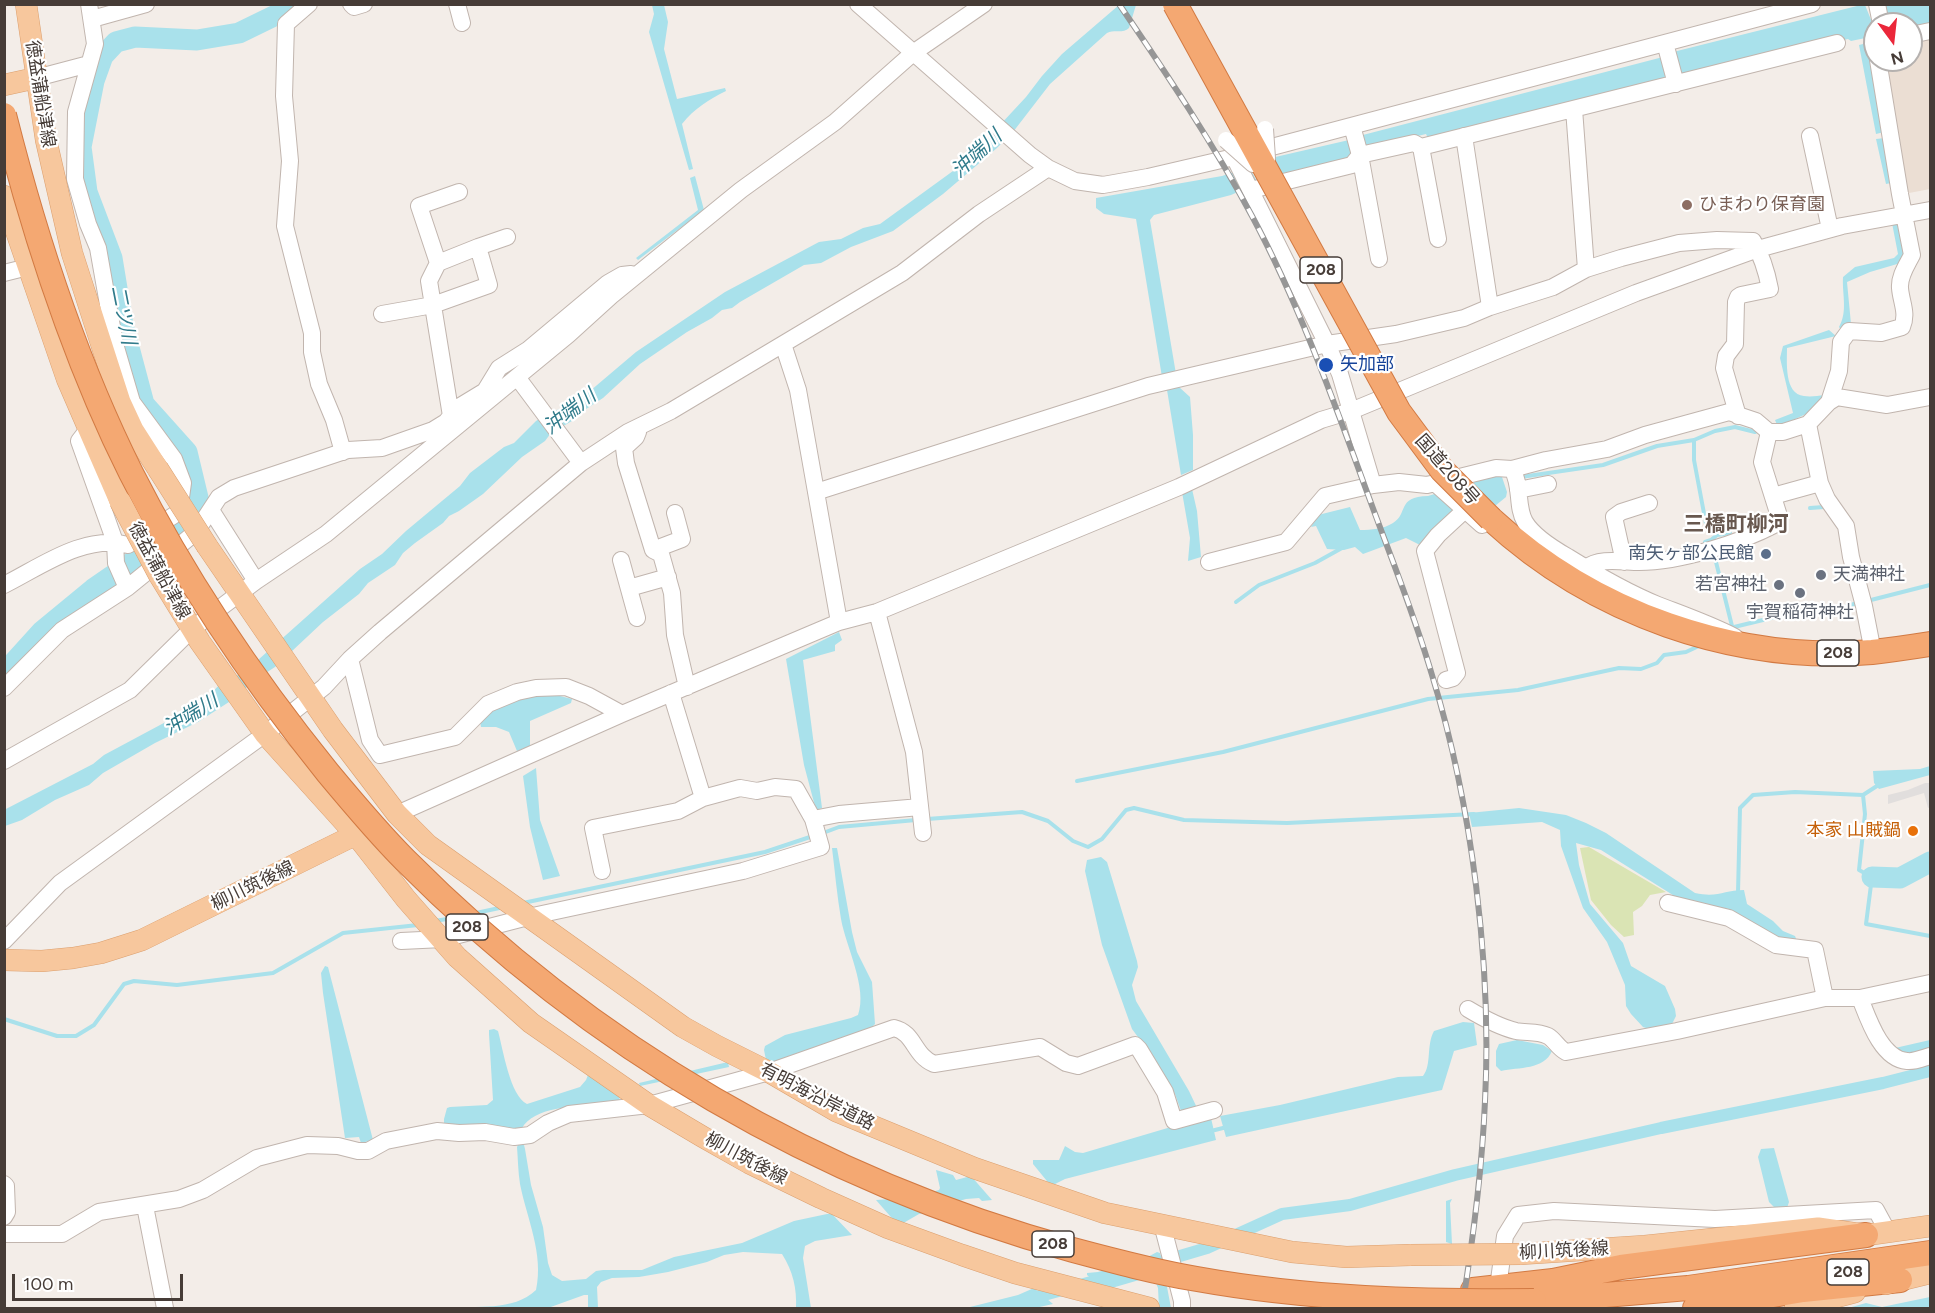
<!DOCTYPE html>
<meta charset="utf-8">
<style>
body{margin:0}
#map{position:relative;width:1935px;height:1313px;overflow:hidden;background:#f3ede8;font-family:Figtree,sans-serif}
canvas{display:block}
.frame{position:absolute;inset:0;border:6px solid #463c37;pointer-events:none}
.north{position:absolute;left:1863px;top:12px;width:60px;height:60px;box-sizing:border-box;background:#fff;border:2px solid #b5b1af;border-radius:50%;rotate:165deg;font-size:16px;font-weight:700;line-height:24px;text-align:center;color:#463c37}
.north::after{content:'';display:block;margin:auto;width:21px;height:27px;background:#eb273a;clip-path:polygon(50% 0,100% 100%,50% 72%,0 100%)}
.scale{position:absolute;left:12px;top:1274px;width:171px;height:27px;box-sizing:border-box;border:3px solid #463c37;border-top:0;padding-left:8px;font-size:18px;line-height:21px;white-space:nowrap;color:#463c37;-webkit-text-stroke:4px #fff;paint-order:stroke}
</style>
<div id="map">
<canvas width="1935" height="1313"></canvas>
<div class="frame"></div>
<div class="north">N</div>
<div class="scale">100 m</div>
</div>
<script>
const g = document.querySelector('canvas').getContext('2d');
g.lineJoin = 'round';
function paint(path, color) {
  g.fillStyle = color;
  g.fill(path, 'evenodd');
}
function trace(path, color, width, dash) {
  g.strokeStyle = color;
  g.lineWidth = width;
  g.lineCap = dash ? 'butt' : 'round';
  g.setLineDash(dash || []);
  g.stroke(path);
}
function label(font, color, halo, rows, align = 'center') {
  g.font = font + ' Figtree,"Noto Sans JP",sans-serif';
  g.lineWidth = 4.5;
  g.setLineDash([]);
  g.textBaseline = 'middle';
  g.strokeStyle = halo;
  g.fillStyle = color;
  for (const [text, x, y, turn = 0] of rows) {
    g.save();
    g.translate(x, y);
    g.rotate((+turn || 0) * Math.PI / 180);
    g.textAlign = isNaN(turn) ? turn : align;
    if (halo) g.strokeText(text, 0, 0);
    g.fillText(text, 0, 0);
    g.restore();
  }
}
paint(new Path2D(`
 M1930 37V189L1904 194 1885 60H1911V41Z`), '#ebded3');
paint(new Path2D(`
 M1589 847 1666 892 1650 895 1642 906 1633 912 1634 935 1624 937 1611 925 1591 900 1580 848Z`), '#dae4b4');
paint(new Path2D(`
 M1925 783H1930V807L1928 808 1924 793 1888 804V795L1908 790Z`), '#e1dedd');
paint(new Path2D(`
 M1884 4 1930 5V27L1911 28V24H1895L1887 21Z
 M652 5H664L668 22 664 49 677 99 725 88 726 91C708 100 695 108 682 124L693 169 689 170 649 32 654 14Z
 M1119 5H1136L1129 28C1123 34 1115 29 1107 33L1050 84 1013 132 997 148 943 194 893 231 851 247 821 263 804 265 740 302 732 308 722 310 712 318 687 332 640 364 603 398 583 411 572 421 551 433 545 441 522 457 483 494 459 511 449 516 443 523 415 543 403 553 395 565 368 583 359 594 323 622 275 667 258 678 229 702 198 722 155 743 103 773 89 785 55 800 22 820 5 826 4 810 93 764 104 755 203 702 221 683 240 674 258 660 360 569 382 554 406 531 460 486 470 473 504 447 514 443 536 421 546 414 568 406 590 391 636 352 725 292 819 242 841 239 863 228 880 224 953 171 986 140 1026 97 1042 76 1062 54Z
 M1861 5H1865L1874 27 1875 36 1851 41 1848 39 1680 76 1673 52Z
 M1875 41V60L1884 132 1876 134 1859 45Z
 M1663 57 1669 79 1428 138 1426 134 1367 148 1359 136Z
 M1885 138 1891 183 1886 184 1876 139Z
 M1349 140 1352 151 1349 160 1283 178 1271 158Z
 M1249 167 1258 183 1231 195 1154 215 1150 220 1176 374 1162 377 1136 219 1104 214 1096 208V198L1222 176Z
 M695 176 704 210 638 260 636 258 698 210 690 178Z
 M1900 220 1907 254 1904 262 1870 272 1847 282 1851 324 1842 331 1839 327C1848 311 1842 295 1843 277L1855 267 1894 258 1898 254 1892 223Z
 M1829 330 1836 336 1787 348C1787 362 1784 394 1804 396 1810 397 1818 396 1824 395L1806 414 1778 427 1775 420 1793 413 1780 358 1783 346Z
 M1179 387 1190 397 1193 435V470L1181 475 1167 390Z
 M1498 475 1502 477 1507 492 1506 497 1495 506 1451 517 1422 546 1406 538 1363 554 1355 547 1344 550 1327 549 1316 526 1311 527 1318 515 1350 507 1360 530C1372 530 1383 529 1393 523 1409 513 1396 497 1428 496Z
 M1192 489 1197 511 1201 557 1188 561 1190 538 1182 492Z
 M839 632 842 640 835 645V651L803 660 822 808 816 810 804 765 786 659Z
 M552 694 572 699 571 703 530 721V746L517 751 509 732 496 727H481L480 721 491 705 506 701Z
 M1930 766V775L1879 789 1874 783 1873 771 1920 769Z
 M536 768 540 820 560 876 543 880 530 827 523 776Z
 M1519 808 1566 815 1586 823 1606 833 1695 893C1718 898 1724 890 1744 890L1747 904 1773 921 1783 931 1795 936 1797 941 1778 940 1729 909 1684 902 1601 850 1576 843 1579 865 1590 904 1623 943 1631 966 1665 986 1675 1009 1676 1016 1672 1024 1652 1030 1643 1027 1631 1014 1626 1006 1625 985 1607 942 1583 908 1561 846 1560 830 1542 822 1472 827 1469 813Z
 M832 848H837L852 932 857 952 872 982 875 1024 871 1028 780 1066 766 1060 764 1050 765 1046 785 1035 851 1018 858 1015C868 988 846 947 841 919 837 896 835 872 832 848Z
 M1101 857 1107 862 1137 961 1138 967 1132 985 1136 1001 1189 1091 1199 1112 1181 1111 1175 1094 1155 1060 1132 1029 1102 945 1085 871 1087 860Z
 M325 966 328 967 373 1140 361 1143 359 1137 345 1138 323 993 321 973Z
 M1463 1022 1474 1023 1477 1045 1454 1051 1442 1090 1226 1137 1220 1116 1280 1105 1398 1077 1423 1076C1432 1065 1426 1045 1434 1031Z
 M494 1029 498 1031C503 1049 510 1096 527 1104L580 1087 586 1080 588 1075 619 1097 622 1106C595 1106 530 1101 520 1133L444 1125V1119L447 1108 450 1107 487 1105 493 1100 489 1034V1030Z
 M1517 1040 1543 1045 1552 1051C1544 1070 1519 1067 1501 1071L1496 1066V1051L1499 1044Z
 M1930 1040V1052L1911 1057 1895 1048Z
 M728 1062 729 1067 640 1086 639 1083Z
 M1211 1118 1216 1140 1065 1179 1051 1186 1033 1164V1160H1059L1065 1146 1075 1152 1083 1153 1171 1127Z
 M519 1143 524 1145 525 1149 531 1185 543 1227 548 1263 552 1275 562 1281 586 1279 596 1271 603 1270H642L674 1257 742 1243 794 1221 827 1214H832L852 1235 815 1241 805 1246 803 1258 811 1308H796C797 1289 793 1271 782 1254L743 1252 724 1255 707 1262 668 1272 639 1277 612 1278 601 1282 597 1287 598 1308H588V1295H584L548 1308H447C476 1305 513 1312 536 1290 544 1254 527 1219 520 1184 518 1172 518 1159 517 1147Z
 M1774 1148 1789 1202 1786 1211 1775 1208 1769 1202 1758 1157 1761 1149Z
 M936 1170 953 1175 956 1180 971 1176 992 1200 982 1201 979 1198 966 1199 952 1203 940 1210 919 1214 900 1225 897 1224 876 1200 890 1199 902 1201 939 1190 940 1188Z
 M1452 1199 1450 1203 1452 1244 1446 1242V1201Z
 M1157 1252 1160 1253 1165 1271H1164L1171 1308H1159L1158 1288 1156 1283 1146 1278 1105 1290 1087 1275V1273L1098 1272 1144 1259Z
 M1034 1288 1053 1304 1035 1308H966L1018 1295Z
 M1930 1297V1308H1848L1866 1303 1882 1307Z`), '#a9e1eb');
trace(new Path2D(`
 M1694 440V460L1706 524 1717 535 1730 533
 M1521 477 1603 465 1657 446 1694 440 1715 431 1735 427 1755 432 1759 430
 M1810 508 1824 507
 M1705 542 1711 540 1717 535
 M1714 554 1732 626
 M1867 601 1930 585
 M1236 602 1259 585 1315 563 1342 548
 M1730 628 1800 611 1845 607 1857 603
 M1077 781 1223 752 1428 699 1518 690 1619 668 1641 669 1657 663 1664 655 1686 652 1703 644
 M1880 784 1863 795 1865 814 1859 870 1872 877 1866 924 1930 936
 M927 819 1022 812 1048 821 1073 841 1088 847 1102 839 1126 810 1134 808 1184 820 1287 823 1474 814
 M823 833 839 827 916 820
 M1738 893 1740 808 1753 795 1795 792 1863 795
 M523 903 765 852 813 836
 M476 913 504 907
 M434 921 454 918
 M4 1019 57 1036H76L94 1025 124 984 134 981 177 985 273 973 343 933 418 925
 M1211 1131 1227 1127`), '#a9e1eb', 4);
trace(new Path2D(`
 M1163 1261 1207 1248 1282 1214 1350 1205 1455 1175 1661 1128 1883 1083 1930 1071
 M997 1308 1109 1277`), '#a9e1eb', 12);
trace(new Path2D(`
 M4 673 42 631 93 589 176 532 199 502 187 452 144 404 123 325 112 258 87 192 81 147 94 81 103 56 116 42 135 37 197 40 239 33 280 13 285 4
 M1872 877 1900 878 1930 862`), '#a9e1eb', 21);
const minor = new Path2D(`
 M309 4 286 24 284 96 290 161 285 226 312 333V352L319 384 334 420 343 452
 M351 4 354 7 364 4
 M457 4 462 23
 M858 4 1030 155 1048 168 1075 181 1103 185 1148 177 1234 157 1812 4
 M1877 4 1881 24
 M92 19 146 4
 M1911 35 1930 31
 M1665 43 1676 84
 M36 78 89 64
 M1574 109 1586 269
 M1352 126 1360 155 1379 259
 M1464 136 1490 307
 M1810 136 1830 229
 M1421 147 1438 239
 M1234 157 1327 344 1340 374 1373 485
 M1251 190 1352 165 1360 155 1414 143 1421 147 1837 43
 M478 247 507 237
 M4 273 28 267
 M382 314 433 305 489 285 478 247 438 263
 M783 344 798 390 839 622
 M517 377 581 463
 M1829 402 1839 371 1841 342 1849 331 1881 333 1902 327C1908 313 1901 302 1900 288 1899 276 1907 265 1912 255L1900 194 1878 60
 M451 416 429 281 438 263 419 206 459 192
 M1808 424 1820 483 1827 499 1846 526 1851 557 1864 606 1873 652
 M89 428 79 441 115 542 116 563 127 588
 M638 432 636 437 624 448 626 463 653 550 661 554 672 593 675 635 687 687
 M1512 469C1522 485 1516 507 1525 522 1534 537 1554 549 1568 557 1597 575 1626 592 1658 605 1684 615 1710 624 1735 637
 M1436 484 1482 525
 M1518 490 1548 484
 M816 492 1148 386 1327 344 1396 334 1464 318 1490 307 1553 287 1586 269 1621 258 1679 243 1717 240 1753 241C1762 256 1767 273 1770 289L1741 295 1738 297 1736 302 1735 344 1726 356 1724 368 1738 416
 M1773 496 1820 483
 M211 510 256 581
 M653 550 682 539 675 513
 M621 560 637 618
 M1209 562 1286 542 1325 496 1373 485 1399 482 1427 485 1496 468 1512 469 1546 460 1607 449 1645 435 1729 412 1756 421 1769 432H1783L1808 424 1829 402 1837 397 1887 405 1930 397
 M1624 562 1614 517 1621 512 1649 503
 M1586 568C1599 557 1623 562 1639 562 1680 562 1740 543 1776 524L1779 516 1762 462 1769 432
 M4 585C42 566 84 534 128 545L179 512 183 483 174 459 132 402 115 344 98 248 88 224 75 179 76 112 95 44 89 4
 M629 588 668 577
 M877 612 914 752 923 833
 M350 659 370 740 380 755 455 737 488 704 517 692 536 688 566 687 589 696 622 714
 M1446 680 1453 678 1457 673 1425 551 1438 535 1465 510
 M4 688 62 630 127 588 196 532 219 497 234 488 348 450 382 448 433 430 446 422 457 408 485 391 499 368 529 349 608 283 622 275 631 274
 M4 761 130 690 192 629 256 581 326 534 568 335 611 296 741 190 835 122 913 53 984 4
 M397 814 622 714 839 622 877 612 1179 487 1321 420 1351 411 1636 293 1758 249 1842 226 1930 210
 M813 819 839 814 920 807
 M602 871 593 828 678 811 703 798
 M1668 903 1729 918 1776 945 1815 950 1825 998
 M4 941 60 883 265 734 324 687 350 659 380 632 581 463 628 432 671 411 902 273 979 214 1048 168
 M401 941 443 939 528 917 743 871 821 847 813 819 796 789 775 787 757 791 740 788 703 798 671 693
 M1860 998C1868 1018 1881 1059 1907 1061 1914 1062 1923 1058 1930 1056
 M1468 1009C1483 1018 1499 1027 1516 1031 1526 1033 1538 1031 1548 1036 1555 1040 1558 1048 1566 1052L1677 1031 1825 998H1860L1930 983
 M4 1184 6 1186 7 1212 4 1217
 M145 1206 165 1308
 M1162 1224 1182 1301V1308
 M4 1234H62L99 1212 179 1199 203 1190 257 1158 307 1145 338 1146 358 1151H368L386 1141 437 1131 459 1133 485 1132 514 1137 530 1135 548 1123 569 1114 649 1105 769 1072 894 1028C915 1033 913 1055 934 1064L1040 1047 1066 1063 1078 1066 1135 1045 1139 1049 1165 1092 1174 1121 1214 1110
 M1499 1280 1505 1236 1518 1215 1554 1211 1715 1219 1876 1210 1888 1232`);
const major = new Path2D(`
 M26 4 46 140 72 253 120 402 133 430 158 469
 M4 85 36 78
 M4 196 67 379 120 501
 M207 546 333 730 397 814 428 845 683 1027 717 1046 769 1072 836 1111 974 1168 1105 1213 1292 1252 1346 1257 1411 1255
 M159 575 200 642 265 734 356 835 406 899 457 957 531 1023 649 1105 703 1137 749 1163 821 1198 888 1228 962 1255 1015 1273 1149 1308
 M4 960 42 961 73 958 101 953 142 940 367 829
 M1520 1254 1645 1246 1818 1228 1866 1235 1930 1226
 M1885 1284 1930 1273
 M1795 1308 1855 1292`);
const highway = new Path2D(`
 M1491 519C1593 613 1733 663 1872 652 1891 650 1911 647 1930 644
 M1473 1290 1553 1281 1621 1267 1866 1235
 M1534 1301 1688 1288 1930 1253
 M1695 1308 1803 1290 1900 1280`);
trace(minor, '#c1b5ae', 18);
trace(major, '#db9f6e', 22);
trace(highway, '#d27a43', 26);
trace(minor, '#fff', 16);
trace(major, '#f7c79d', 21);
trace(highway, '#f4a872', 24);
const rail = new Path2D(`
 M1119 4C1166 73 1213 143 1252 216 1299 304 1333 399 1367 492 1389 553 1414 613 1432 675 1472 805 1492 966 1485 1101 1482 1171 1473 1240 1462 1308`);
trace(rail, '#969696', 6);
trace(rail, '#fff', 4, [11]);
const minorBridge = new Path2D(`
 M1226 140 1253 164 1261 162 1267 158 1265 129`);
const majorBridge = new Path2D(`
 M158 469 207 546
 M120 501 159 575
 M1411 1255 1520 1254`);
const highwayBridge = new Path2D(`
 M1175 4 1399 412 1442 470 1491 519
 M4 115C35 238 74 359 131 473 185 580 253 680 328 773 353 803 378 833 405 860 592 1048 818 1180 1073 1250 1114 1261 1155 1272 1197 1279 1308 1299 1421 1302 1534 1301`);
trace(minorBridge, '#c1b5ae', 18, []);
trace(majorBridge, '#db9f6e', 22, []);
trace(highwayBridge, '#d27a43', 26, []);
trace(minorBridge, '#fff', 16);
trace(majorBridge, '#f7c79d', 21);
trace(highwayBridge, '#f4a872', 24);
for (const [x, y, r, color] of [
 [1687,205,6,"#8d6e63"],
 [1326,365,8,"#1a4fb4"],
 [1766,554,6,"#5c6f8a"],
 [1821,575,6,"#6b7280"],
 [1779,585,6,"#6b7280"],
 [1800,593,6,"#6b7280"],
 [1913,831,6,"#e8710a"]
]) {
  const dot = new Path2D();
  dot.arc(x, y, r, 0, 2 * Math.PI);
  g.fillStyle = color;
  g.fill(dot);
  trace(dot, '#fff', 2);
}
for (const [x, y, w] of [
 [1321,270,42],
 [1838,653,42],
 [467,927,42],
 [1053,1244,42],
 [1848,1272,42]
]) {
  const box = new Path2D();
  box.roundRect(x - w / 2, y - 13, w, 26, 4.5);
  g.fillStyle = '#fff';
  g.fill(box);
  trace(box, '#463c37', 1.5);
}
label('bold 16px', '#463c37', null, [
 ["208",1321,270],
 ["208",1838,653],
 ["208",467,927],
 ["208",1053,1244],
 ["208",1848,1272]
]);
label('18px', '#463c37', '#fff', [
 ["徳益蒲船津線",40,94,81],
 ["国道208号",1447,470,49],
 ["徳益蒲船津線",159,571,61],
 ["柳川筑後線",253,886,-26],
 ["有明海沿岸道路",817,1097,27],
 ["柳川筑後線",746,1159,28],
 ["柳川筑後線",1564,1251,-3]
]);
label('18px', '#785e54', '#fff', [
 ["ひまわり保育園",1699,205]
], 'left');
label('18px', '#164399', '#fff', [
 ["矢加部",1340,365]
], 'left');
label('18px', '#4e5e75', '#fff', [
 ["南矢ヶ部公民館",1754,554]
], 'right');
label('18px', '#5b616d', '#fff', [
 ["天満神社",1833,575],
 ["若宮神社",1767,585,"right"],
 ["宇賀稲荷神社",1800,613,"center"]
], 'left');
label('18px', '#c56008', '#fff', [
 ["本家 山賊鍋",1901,831]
], 'right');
label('italic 20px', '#307b8b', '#fff', [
 ["沖端川",977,154,-43],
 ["二ツ川",123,315,79],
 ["沖端川",570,412,-38],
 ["沖端川",191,715,-32]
]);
label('bold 21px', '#68584f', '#fff', [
 ["三橋町柳河",1736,525]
]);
</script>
